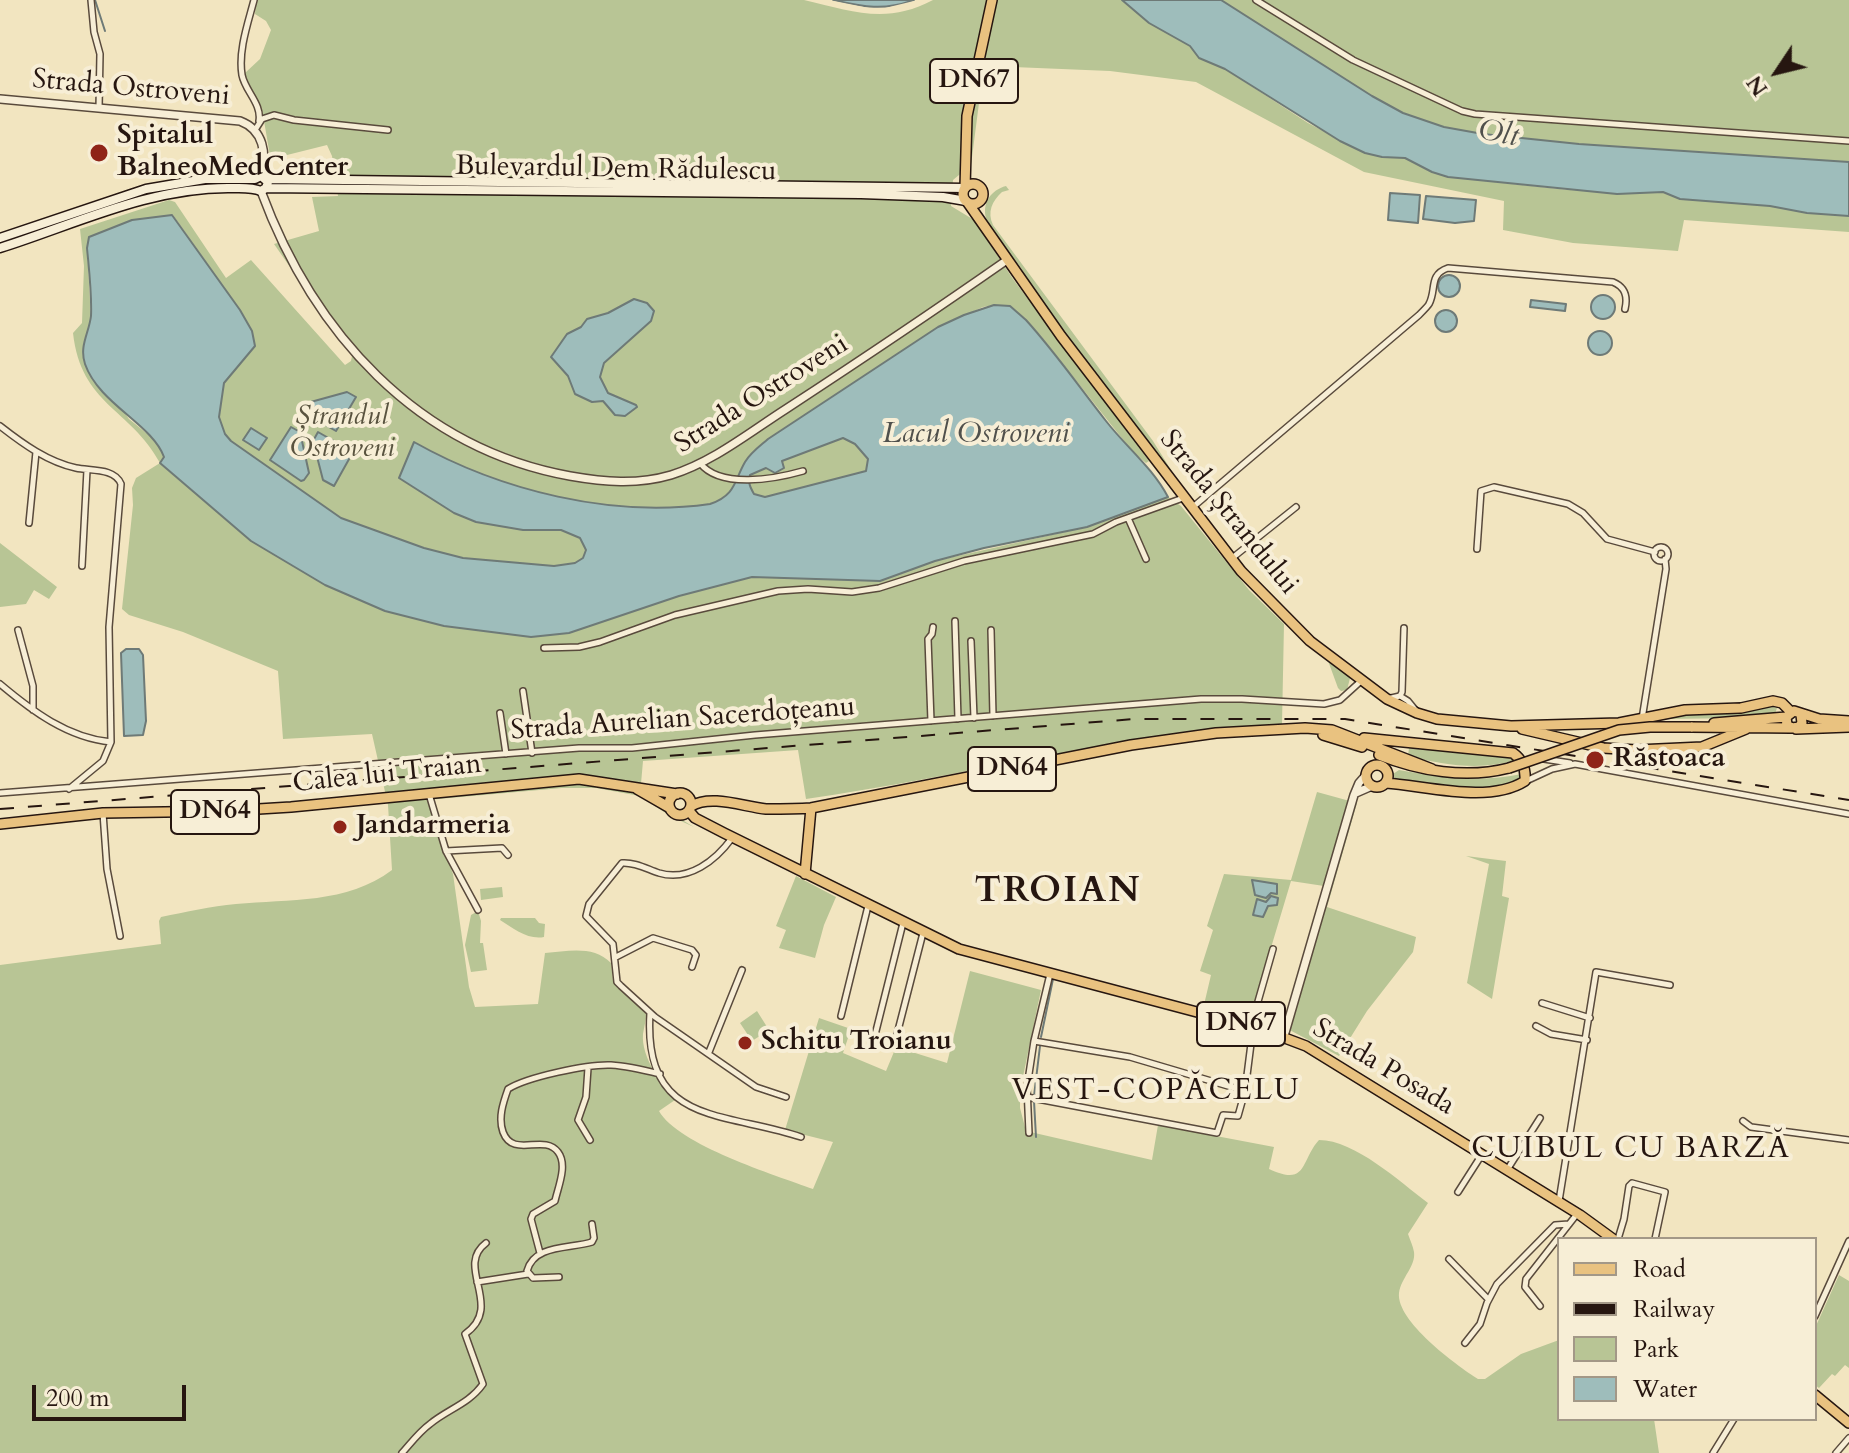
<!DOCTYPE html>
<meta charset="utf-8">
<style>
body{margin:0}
#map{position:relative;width:1849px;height:1453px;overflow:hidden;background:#f2e5c0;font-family:Cardo,serif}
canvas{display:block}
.legend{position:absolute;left:1557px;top:1237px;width:260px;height:184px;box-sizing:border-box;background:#f7eed6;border:2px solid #a39887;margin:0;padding:10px 14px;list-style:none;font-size:24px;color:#261610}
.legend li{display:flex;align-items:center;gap:16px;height:40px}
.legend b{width:40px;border:2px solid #a39887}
.north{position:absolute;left:1737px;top:32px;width:80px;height:80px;-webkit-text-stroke:6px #f7eed6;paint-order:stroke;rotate:235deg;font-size:22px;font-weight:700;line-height:32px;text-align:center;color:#261610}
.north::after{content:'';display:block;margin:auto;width:28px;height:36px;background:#261610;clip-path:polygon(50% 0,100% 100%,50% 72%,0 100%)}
.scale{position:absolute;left:32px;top:1385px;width:154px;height:36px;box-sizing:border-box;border:4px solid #261610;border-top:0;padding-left:10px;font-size:24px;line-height:28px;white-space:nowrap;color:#261610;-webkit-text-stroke:6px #f7eed6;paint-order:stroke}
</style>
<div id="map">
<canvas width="1849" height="1453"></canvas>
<ul class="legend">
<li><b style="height:10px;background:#e9c280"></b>Road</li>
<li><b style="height:10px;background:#261610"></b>Railway</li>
<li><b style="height:22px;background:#b8c595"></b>Park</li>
<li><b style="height:22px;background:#9ebdbb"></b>Water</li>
</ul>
<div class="north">N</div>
<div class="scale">200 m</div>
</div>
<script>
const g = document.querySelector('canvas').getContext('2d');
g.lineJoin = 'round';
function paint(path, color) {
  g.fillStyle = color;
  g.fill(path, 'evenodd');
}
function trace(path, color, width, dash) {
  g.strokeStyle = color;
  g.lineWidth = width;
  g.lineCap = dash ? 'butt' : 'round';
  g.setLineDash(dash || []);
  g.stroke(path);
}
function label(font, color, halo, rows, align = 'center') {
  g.font = font + ' Cardo,serif';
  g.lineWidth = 8;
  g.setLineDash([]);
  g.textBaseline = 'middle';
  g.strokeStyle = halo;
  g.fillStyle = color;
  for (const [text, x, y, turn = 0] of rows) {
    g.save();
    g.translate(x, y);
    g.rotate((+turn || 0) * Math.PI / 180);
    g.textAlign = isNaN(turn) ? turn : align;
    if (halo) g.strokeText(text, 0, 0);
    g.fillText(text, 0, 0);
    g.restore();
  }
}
paint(new Path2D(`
 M256 0H804C852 11 886 25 933 0H1122L1149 23 1190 46 1199 58 1225 69 1308 123 1365 153 1405 158 1448 177 1569 190 1663 192 1680 199 1770 206 1807 213 1849 216V232L1684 220 1678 251 1573 243 1503 230 1504 201 1364 172 1196 82 1110 71 989 66 979 103 971 165 953 180 952 191H957L956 195H952L951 206 974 220 1013 279 1149 461 1146 463 1132 451 1039 334 994 305 983 307 938 327 768 439C760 446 751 452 745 462 734 482 736 495 710 504 612 518 501 491 415 443L523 530H561L580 538 586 550 583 558 575 563 554 566 463 558 424 548 341 518 231 441 225 434 219 417 224 383 254 346 252 331 240 310 173 215 87 248 91 318 83 354 129 419 155 440 164 457 160 463 251 541 325 585 385 611 569 633 679 596 752 577 835 580 935 561 1087 527 1168 497 1181 506 1249 590 1284 624 1282 724C1121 734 965 776 806 799L798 750 643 761 640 795 694 827 670 816 640 796 596 788H562L427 800 453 874 469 987 475 1007 538 1004 545 953C568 951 594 945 611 963L613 981 646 1014C646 1021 644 1027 643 1034 641 1057 661 1084 675 1100L659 1111C678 1145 775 1175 813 1189L833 1142 785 1130 819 1018 851 1029 843 1053 886 1071 896 1047 947 1063 970 971 1041 990 1020 1091V1108L1026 1131 1152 1160 1158 1125 1274 1147 1269 1169C1308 1187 1300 1161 1319 1140 1355 1140 1400 1182 1428 1203L1408 1234C1410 1240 1413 1246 1414 1252 1416 1266 1401 1278 1399 1293 1396 1321 1456 1365 1478 1379H1485L1521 1354 1559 1340V1419H1654L1659 1453H0V965L161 944 159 921 161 917C186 912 211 906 236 904 289 899 347 904 392 870L388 805 372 734 283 739 278 671 183 632 129 615 122 609 133 505 132 488 136 478 160 463C130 408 81 405 73 333L82 323 84 266 80 229 169 200 175 202 226 278 251 260 345 365 351 361 352 356 274 244 319 231 312 197 338 196 336 185H273V182L336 181 332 156 327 145 275 158 270 156 262 109 249 88 245 73 260 59 271 30 266 21 255 14Z
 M1221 0H1849V162L1579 144 1483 134 1444 127 1403 113 1372 96Z
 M1006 186 1009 190 1002 192C992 201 987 212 993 225L1153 441 1186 494C1135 426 1082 359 1032 289 1028 283 1025 275 1021 268 1010 252 991 237 986 218 982 203 991 190 1006 186Z
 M843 438 855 444 868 459 866 471 765 497 754 494C750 487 748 483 750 475 758 468 764 467 774 471L782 461Z
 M0 543 57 587 49 599 34 590 26 604 0 607Z
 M1327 658 1350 678 1347 690 1341 691 1338 688Z
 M1770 706 1777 708 1775 714 1743 718 1663 719C1698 708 1735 715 1770 706Z
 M1409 748 1506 755 1516 760C1480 771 1444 765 1408 756Z
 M1399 770C1441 777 1479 783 1522 774L1523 777 1503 788 1470 789 1396 781 1393 774Z
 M1317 792 1357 803 1327 907 1416 937 1413 952 1367 1011 1339 1056 1282 1026 1306 956 1324 886 1291 881 1249 1021 1203 1009 1211 975 1200 971 1213 930 1207 926 1224 874 1291 880Z
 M1466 856 1506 861 1502 896 1509 898 1492 999 1467 983 1489 864Z
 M796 876 836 897 824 925 815 958 779 948 786 930 776 926Z
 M502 887 503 897 481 900 480 889Z
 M478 911 481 921 480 943H483L487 970 471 972 465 945 471 915Z
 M501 918H535L539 923 545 924 544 937C528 940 514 929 500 920Z
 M757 1011 769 1030 752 1041 740 1023Z
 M1839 1275 1849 1281V1368L1845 1365 1835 1376 1832 1374 1819 1388 1815 1385V1328Z`), '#b8c595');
const water = new Path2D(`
 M833 0H914C885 11 863 7 833 0Z
 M1122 0H1221L1372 96 1403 113 1444 127 1483 134 1579 144 1849 162V216L1807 213 1770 206 1680 199 1663 192 1617 194 1448 177 1432 172 1405 158 1382 157 1365 153 1340 141 1225 69 1199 58 1190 46 1149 23Z
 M1390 193 1420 195 1418 223 1388 220Z
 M1426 196 1476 200 1474 221 1455 223 1423 219Z
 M172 215 240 310 252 331 255 346 224 383 219 417 225 434 231 441 341 518 424 548 463 558 554 566 575 563 583 558 586 550 580 538 561 530H523L476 522 454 513 399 478 414 442C501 491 612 518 710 504 736 495 734 481 745 462 751 452 760 446 768 439L938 327 964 315 994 305 1010 306 1026 320C1055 352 1080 388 1106 421 1127 448 1152 467 1168 497L1087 527 984 548 935 561 880 581 752 577 679 596 569 633 531 637 444 626 385 611 325 585 251 541 160 463 164 457C152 424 99 404 85 364 79 346 89 333 91 316 92 294 89 270 87 248L89 237 132 220ZM843 438 855 444 868 459 866 471 765 497 754 494C750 487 748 483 750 475L766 468 775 473 784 468 782 461Z
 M1438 286a11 11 0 1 1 22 0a11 11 0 1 1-22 0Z
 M1591 307a12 12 0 1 1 24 0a12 12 0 1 1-24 0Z
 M634 299 647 303 654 311 651 321 604 363 600 377 608 393 636 405 637 407 625 416 615 415 603 401 592 402 575 394 568 376 551 357 567 334 581 327 587 319 608 313Z
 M1531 300 1566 304 1565 311 1530 307Z
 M1435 321a11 11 0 1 1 22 0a11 11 0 1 1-22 0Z
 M1588 343a12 12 0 1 1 24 0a12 12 0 1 1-24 0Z
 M347 392 356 397 336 431 302 412 307 403Z
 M291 427 300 432 309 473 304 480 301 481 270 460Z
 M251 428 267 438 259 450 243 440Z
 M318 432 353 452 334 486 323 480 313 441Z
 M126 649H139L143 655 146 721 143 735 124 736 121 653Z
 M1252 880 1277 884V894L1271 893 1266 898 1255 895Z
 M1271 896 1278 898 1277 905 1268 906 1263 917 1253 915 1257 899 1266 902Z`);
paint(water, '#9ebdbb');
trace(water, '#6e7a77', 2);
paint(new Path2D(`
 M829 0 869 8H885L918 0 916 3 903 8 869 12 832 4Z`), '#f2e5c0');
trace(new Path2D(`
 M95 0 105 31
 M1041 1037 1053 979
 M1034 1096 1040 1046
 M1034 1101 1036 1137`), '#6e7a77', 2);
const minor = new Path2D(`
 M91 0 94 32 100 54 99 108
 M254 0C248 23 238 51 242 75 245 91 262 104 259 121
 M1256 0 1353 60 1462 111 1475 114 1849 141
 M255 130 262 119 274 115 294 120 388 130
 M0 426C23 444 48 462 76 468 91 471 115 468 121 484L109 627 111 742 103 761 69 789
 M700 463C720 489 775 479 803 471
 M1193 507 1419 315C1420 314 1428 306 1429 304 1437 289 1428 275 1448 268L1613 282C1625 287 1628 296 1625 309
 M1128 518 1146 559
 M29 523 36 452
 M1654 554a7 7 0 1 1 14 0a7 7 0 1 1-14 0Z
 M1477 549 1481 491 1494 487 1568 504 1583 513 1607 539 1655 552
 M1231 559 1296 507
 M82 566 87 470
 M955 621 958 719
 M18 630 33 686V710
 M991 630 993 716
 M971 641 974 718
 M544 648 579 647 600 642 675 615 778 591 808 589 852 592 879 588 964 561 1093 534 1116 522 1183 498
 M0 684C32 711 68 738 111 742
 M523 691 532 753
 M1400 696 1408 701 1417 712
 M1387 699 1400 696 1402 692 1404 628
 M500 713 506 754
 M1642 719 1666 569 1665 559
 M931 721 928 639 932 634 933 627
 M1544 759 1570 763
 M1526 781 1552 769 1575 764 1849 814
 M0 793 579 748H632L755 735 1201 699H1242L1324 704 1340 700 1361 681
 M429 794 446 851 478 910
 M103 813 107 869 120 936
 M732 838C716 860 689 882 659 873 647 869 635 862 622 863L589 904 586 916 613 944 617 982 621 986 655 1017 756 1087 786 1097
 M446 851 502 848 508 855
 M616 957 653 938 692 950 696 955 692 967
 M1542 1003 1590 1018
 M650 1013C643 1126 723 1111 801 1137
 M841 1016 868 906
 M1251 1026 1273 949
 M1536 1026 1551 1034 1587 1040
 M875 1035 903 923
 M1034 1041 1130 1057 1245 1091 1253 1028
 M894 1046 923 933
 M709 1052 742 970
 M588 1068 586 1097 578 1120 590 1140
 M1027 1097 1217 1133 1223 1115 1238 1116 1245 1091
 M1743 1121 1751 1127 1849 1140
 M1029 1133 1027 1087 1034 1041 1050 974
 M1507 1170 1540 1118
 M1458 1192 1481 1156
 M1559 1201 1596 972 1670 985
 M1618 1239 1624 1219 1629 1186 1632 1183 1665 1192 1655 1239
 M540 1253 531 1219 533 1214 555 1201C558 1187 568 1165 558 1152 544 1133 513 1159 503 1132 498 1118 503 1103 508 1089 527 1077 588 1064 611 1065 627 1066 644 1070 660 1074
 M1449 1259 1488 1299
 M559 1277 533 1278 527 1271C534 1244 570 1249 592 1242L594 1238 592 1224
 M477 1282 528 1274
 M1540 1306 1525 1287 1526 1279 1577 1214
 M1815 1316 1849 1241
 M1465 1343 1480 1324 1487 1303 1497 1284 1555 1225 1569 1224
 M402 1453C411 1443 419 1432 430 1424 448 1409 469 1404 483 1384L465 1334C505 1306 454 1267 486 1243
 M1713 1453 1734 1419
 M1836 1453 1849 1438`);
const tertiary = new Path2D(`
 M0 99 240 121C264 130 267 154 261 176
 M261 191C313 332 416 448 570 476 604 482 637 485 671 475 713 462 750 432 786 409 861 360 934 311 1007 260
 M1356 793 1372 786
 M1284 1036 1354 795 1359 783 1366 775`);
const secondary = new Path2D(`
 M267 179 965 188
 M266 188 861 194 943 197 966 201
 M0 238 146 189 205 179H255L261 176 268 182 266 188 261 191C252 187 241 188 231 188 150 187 76 224 0 248`);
const primary = new Path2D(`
 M963 194a10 10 0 1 1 20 0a10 10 0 1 1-20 0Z
 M965 188 967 116 992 0
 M968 203 1061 336 1241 571 1310 641 1387 699 1417 713 1437 719 1511 726 1619 723 1685 710 1741 708 1773 701 1782 703 1791 712
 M1801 715 1802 723 1799 727 1792 728 1787 725 1786 717 1794 711 1819 719 1849 721
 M1714 723 1786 717
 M1691 727 1791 728
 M1522 729 1603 748 1637 750 1702 747 1746 729
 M1796 729 1849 727
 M1323 735 1362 747
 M1364 738 1513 753C1523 760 1526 769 1525 781 1489 804 1427 786 1386 783
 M1379 755C1419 771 1466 779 1509 768
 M1366 776a11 11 0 1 1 22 0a11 11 0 1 1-22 0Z
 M637 789 670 808
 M669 804a11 11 0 1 1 22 0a11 11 0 1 1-22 0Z
 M691 806C712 794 744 807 766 809 781 809 796 809 811 808L1131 745 1216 733 1305 728 1332 730 1432 769
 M689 811 695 818 724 833 959 949 1261 1029 1306 1046 1580 1215 1613 1239
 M0 824 103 813 226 811 291 807 579 779 677 794
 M805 874 811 808
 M1815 1395 1849 1423`);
trace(minor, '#594a3c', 8);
trace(tertiary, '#594a3c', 10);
trace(secondary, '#261610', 11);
trace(primary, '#261610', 12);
trace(minor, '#f7eed6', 5);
trace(tertiary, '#f7eed6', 7);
trace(secondary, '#f7eed6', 8);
trace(primary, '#e9c280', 9);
trace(new Path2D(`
 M0 809 1134 719H1345L1849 800`), '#261610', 2, [14, 14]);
const primaryBridge = new Path2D(`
 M1509 768 1619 730 1650 727H1691`);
trace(primaryBridge, '#261610', 12, []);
trace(primaryBridge, '#e9c280', 9);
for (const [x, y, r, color] of [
 [99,153,10,"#8f2418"],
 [1595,760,10,"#8f2418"],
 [340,827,8,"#8f2418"],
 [745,1043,8,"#8f2418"]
]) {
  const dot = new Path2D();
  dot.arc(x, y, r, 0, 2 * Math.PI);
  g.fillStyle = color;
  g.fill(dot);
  trace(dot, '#f7eed6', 3);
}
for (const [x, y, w] of [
 [974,81,88],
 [1012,769,88],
 [215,812,88],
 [1241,1024,88]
]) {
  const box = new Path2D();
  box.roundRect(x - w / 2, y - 22, w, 44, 6);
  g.fillStyle = '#f7eed6';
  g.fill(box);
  trace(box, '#261610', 2);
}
label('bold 26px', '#261610', null, [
 ["DN67",974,81],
 ["DN64",1012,769],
 ["DN64",215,812],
 ["DN67",1241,1024]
]);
label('28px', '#261610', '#f7eed6', [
 ["Strada Ostroveni",131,89,5],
 ["Bulevardul Dem Rădulescu",616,170,1],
 ["Strada Ostroveni",762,395,-32],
 ["Strada Ștrandului",1228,513,51],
 ["Strada Aurelian Sacerdoțeanu",683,720,-4],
 ["Calea lui Traian",387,775,-6],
 ["Strada Posada",1383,1068,31]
]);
label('bold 28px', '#261610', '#f7eed6', [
 ["Spitalul",117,137],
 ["BalneoMedCenter",117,169],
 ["Răstoaca",1613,760],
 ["Jandarmeria",356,827],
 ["Schitu Troianu",761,1043]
], 'left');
label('italic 28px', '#59533f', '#f7eed6', [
 ["Ștrandul",342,418],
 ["Ostroveni",342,450]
]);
label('italic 30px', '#50504c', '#f7eed6', [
 ["Olt",1498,135,11],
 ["Lacul Ostroveni",976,435]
]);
g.letterSpacing = '2px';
label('30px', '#261610', '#f7eed6', [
 ["VEST-COPĂCELU",1156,1092],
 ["CUIBUL CU BARZĂ",1631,1150]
]);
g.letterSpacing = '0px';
g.letterSpacing = '2px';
label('bold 36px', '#261610', '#f7eed6', [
 ["TROIAN",1058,893]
]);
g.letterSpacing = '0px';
</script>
